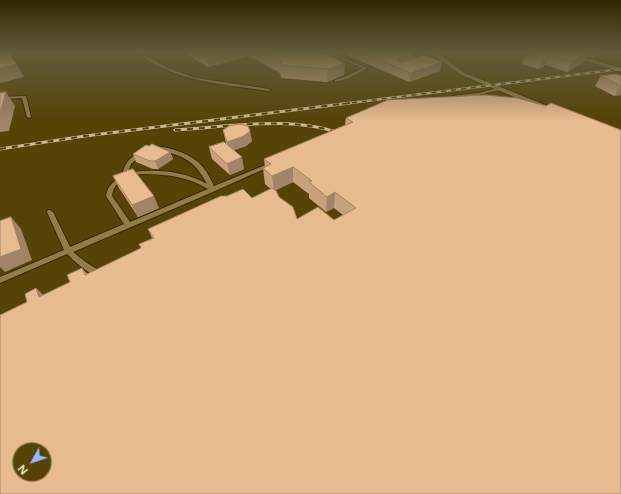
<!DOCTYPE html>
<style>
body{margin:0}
#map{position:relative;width:621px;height:494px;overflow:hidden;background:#564407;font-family:Figtree,sans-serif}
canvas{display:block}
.north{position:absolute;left:12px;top:442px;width:40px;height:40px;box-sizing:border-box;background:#564407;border:1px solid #968757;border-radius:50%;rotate:230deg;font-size:11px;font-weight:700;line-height:16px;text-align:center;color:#f7ecd0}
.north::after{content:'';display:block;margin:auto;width:14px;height:18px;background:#9cb4fd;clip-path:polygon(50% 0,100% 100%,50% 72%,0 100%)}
</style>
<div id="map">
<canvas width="621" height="494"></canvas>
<div class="north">N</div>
</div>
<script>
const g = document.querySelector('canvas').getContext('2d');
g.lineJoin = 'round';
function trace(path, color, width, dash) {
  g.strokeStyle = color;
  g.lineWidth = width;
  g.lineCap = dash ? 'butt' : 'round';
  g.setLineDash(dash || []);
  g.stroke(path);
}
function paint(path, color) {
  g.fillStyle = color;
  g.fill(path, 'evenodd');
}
const lane = new Path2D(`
 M136 52H140L167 68 196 78 269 89 271 90 269 91C222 84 175 82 136 52Z
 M322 52H327L368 68 349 78 335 82V80L347 76 363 68Z
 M498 88H499V90L479 95 453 98 451 97 453 96 479 93Z
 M26 96 31 117 29 118 27 117 22 98 0 99V97Z
 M153 146C170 147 191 153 203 167 208 173 211 180 214 186L268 164 270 163 273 165 215 191 73 252 87 263 102 272 103 274 102 276C92 278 74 261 67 254L0 283V277L64 250 47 212 48 210H50L53 212 70 247 124 224 106 196C108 184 114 183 121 175 123 173 124 167 126 164 129 159 138 151 144 151L145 152 131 164 128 173C153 168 185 171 207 184 193 157 179 154 151 149V147ZM143 174C166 174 189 177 208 189L130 222 112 196C114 180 129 175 143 174Z`);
const street = new Path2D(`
 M429 52H436L465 73 553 108 546 110 461 75Z
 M557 52H566L621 68V72Z`);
trace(lane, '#382a00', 2);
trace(street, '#382a00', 2);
paint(lane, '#917c46');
paint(street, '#917c46');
const railFar1 = new Path2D(`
 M342 104 621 69`);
const rail = new Path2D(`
 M175 130C228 127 292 115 342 134
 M0 149 85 136 350 103`);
trace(railFar1, '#c6b993', 2.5);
trace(rail, '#c6b993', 3);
trace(railFar1, '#564407', 1.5, [5]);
trace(rail, '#564407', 2, [6]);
paint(new Path2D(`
 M187 52H321L344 75 327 82 281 78 280 73 249 56 208 67 188 55Z
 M350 52H412L414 53 413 58 440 71 409 82 349 56Z
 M531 52H604L592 58 587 57 584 62 567 72 546 65 538 69 522 64 527 54Z
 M601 76H621V95L614 96 595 86Z
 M388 100 621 494 27 302 36 288 43 295 70 282 82 268 87 274 141 249 152 238 148 229 252 198 271 189 265 184 263 168 265 167 264 159 345 125 346 118ZM293 182 309 194V198L326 212 334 208 343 215 334 220 297 219 279 197 276 190Z
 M223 130 252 141 246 146 234 150 244 169 230 175 212 159 209 147 226 143Z
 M149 146 170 152 173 159 158 169H153L136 162 133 154Z
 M113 176 159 208 138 217 119 188Z`), '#c5a27a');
paint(new Path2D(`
 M214 52H249V56L208 67 205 54Z
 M590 52 584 62 567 72 572 61Z
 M596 52H604L592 58Z
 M10 53 24 77 0 83V68Z
 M414 53 412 62 398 67V58Z
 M551 55 546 65 538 69 543 59Z
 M442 62 440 71 409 82 411 73Z
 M345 63 344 75 327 82 328 69Z
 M621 86V95L614 96Z
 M6 92 15 106 9 131 0 132V113Z
 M250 131 252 141 246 146 229 152 227 142Z
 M170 152 173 159 158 169 155 161Z
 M242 157 244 169 230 175 227 164Z
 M293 167V182L274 191 272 176Z
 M335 192 334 208 326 212 327 197Z
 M154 196 159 208 138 217 132 205Z
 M11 217 21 229 32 260 5 272 0 267V257Z
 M36 288 51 303 39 297Z`), '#a08463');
const building = new Path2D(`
 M0 52H9L16 64 0 68Z
 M201 52H214L205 54Z
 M264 52H321L345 63 328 69 280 65 282 61Z
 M362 52H412L414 53 398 58V61L402 62 424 55 442 62 411 73Z
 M531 52H590L572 61 551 55 543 59 527 54Z
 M617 74 621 76V86L601 76Z
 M6 92 0 113V93Z
 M486 95 517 98 546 106 551 103 621 130V494H0V315L27 302 25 294 36 288 39 297 70 282 67 275 82 268 85 275 141 248 139 244 154 238 148 229 221 196H227L243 189 252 198 272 188 276 191 279 197 293 207 297 219 318 207 334 220 356 208 335 192 327 197 309 182 312 181 293 167 272 176 263 168 271 164 264 159 353 122 346 118 388 100ZM20 450H44V474H20Z
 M239 124 248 126 250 131 244 136 227 142 223 130 229 126Z
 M224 142 242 157 227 164 209 147Z
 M152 144 170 152 155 161H150L133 154 146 145 149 146Z
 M133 169 154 196 132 205 113 176Z
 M11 217 21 249 0 257V221Z`);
paint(building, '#e5bc8e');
trace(building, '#a08463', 1);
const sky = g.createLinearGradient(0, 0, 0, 121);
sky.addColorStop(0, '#2f2504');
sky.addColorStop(0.43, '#625c3c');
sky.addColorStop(1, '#625c3c00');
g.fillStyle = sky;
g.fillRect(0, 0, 621, 121);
</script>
